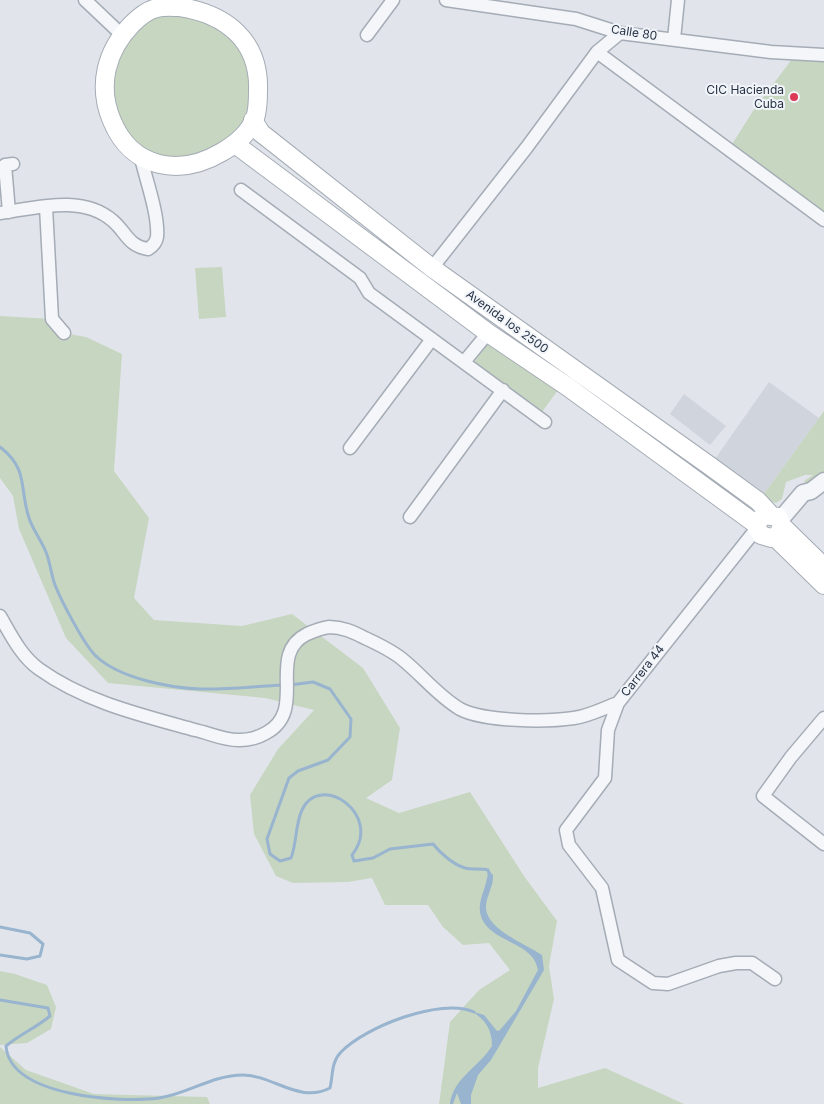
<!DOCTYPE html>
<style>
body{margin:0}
canvas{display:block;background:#e1e5eb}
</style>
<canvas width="824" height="1104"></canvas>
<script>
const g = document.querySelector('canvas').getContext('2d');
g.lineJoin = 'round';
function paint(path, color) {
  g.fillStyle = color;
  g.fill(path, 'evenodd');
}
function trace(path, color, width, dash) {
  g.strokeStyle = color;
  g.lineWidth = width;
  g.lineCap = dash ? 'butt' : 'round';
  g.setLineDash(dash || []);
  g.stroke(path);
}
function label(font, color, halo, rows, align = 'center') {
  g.font = font + ' Inter,sans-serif';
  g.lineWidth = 4;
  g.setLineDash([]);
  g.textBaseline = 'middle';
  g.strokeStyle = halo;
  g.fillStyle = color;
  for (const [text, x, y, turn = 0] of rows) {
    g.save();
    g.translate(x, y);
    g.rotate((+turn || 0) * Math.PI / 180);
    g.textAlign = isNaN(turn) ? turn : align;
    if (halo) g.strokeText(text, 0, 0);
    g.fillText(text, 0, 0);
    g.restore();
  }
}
paint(new Path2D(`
 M769 382 819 418 761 498 710 466Z
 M684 394 726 426 710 445 670 414Z`), '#cfd4dd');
paint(new Path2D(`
 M196 10 252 55 255 117 213 157 141 158 104 92 136 20Z
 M824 55V220L729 149 753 111 792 59Z
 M222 267 226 317 199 319 195 268Z
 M0 316 52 319 64 333 86 337 122 354 114 471 149 518 134 598 154 620 242 626 292 614 363 668 400 728 392 780 366 798 399 813 470 792 524 876 557 921 549 966 554 999 538 1068V1088L605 1068 684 1104H439L450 1022 479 990 510 970 489 943 463 945 443 927 428 905H385L372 878 348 882 293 883 276 876 254 834 250 795 278 749 314 710 265 698 108 683 66 638 19 529 13 496 0 478Z
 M490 340 558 390 542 412 473 364Z
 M824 411V474L811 491 804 481 813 475H805L786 482 782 499 776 503 761 498Z
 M0 971 15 974 47 985 56 1007 51 1029 27 1043 0 1045Z
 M0 1047 26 1070 94 1094 207 1097 210 1104H0Z`), '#c7d6c1');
paint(new Path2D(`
 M488 870 493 875C494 887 485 897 486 909 488 930 526 944 542 955L544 970 491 1060 478 1075 471 1095V1104H461L457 1093 453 1104H450C453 1078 479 1067 492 1046 492 1029 485 1019 471 1011L484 1015 497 1031 500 1030 516 1011 538 970C534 940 485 943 480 912 478 899 488 885 488 870Z`), '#98b4cf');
trace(new Path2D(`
 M0 447C29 469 19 488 29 518 33 530 41 540 46 552 50 562 51 574 55 585 61 600 85 647 97 657 120 678 169 688 200 689 228 690 256 686 284 685
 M290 685 313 682 330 689 351 719 350 737 328 760 298 771 289 778 267 839 270 854 280 861 291 858C297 843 295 825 302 810 320 771 384 815 352 855L354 861 373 858 390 849 433 844C440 853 454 865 465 868 473 870 480 868 488 870L489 873
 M0 927 30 933 43 944 40 956 27 959 0 955
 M0 1000 48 1008 50 1016C36 1028 20 1034 6 1046 10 1097 120 1103 159 1098 188 1094 212 1075 243 1075 273 1075 299 1104 330 1088 333 1076 331 1062 341 1052 365 1027 441 997 474 1012`), '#98b4cf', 3);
const minor = new Path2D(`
 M85 0 122 35
 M446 0 576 19 620 33 771 52 824 55
 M367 35 393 0
 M674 39 678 0
 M597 52 824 220
 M241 190 360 278 369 293 545 422
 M46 207 52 319 64 333
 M9 212 5 165 13 164
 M0 213C36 208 83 194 113 221 126 232 128 246 148 249 153 246 156 243 157 237 159 215 146 180 141 158
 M432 268 527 147 597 52 620 33
 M464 362 488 333
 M350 448 432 339
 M410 517 503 390
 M757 528 618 703 608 730 605 778 566 830 569 845 602 888 618 960 653 983 668 984 719 966 736 963H752L775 979
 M0 616C11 635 21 656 39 669 85 702 141 715 195 730 209 733 226 741 240 740 249 740 259 737 266 733 309 710 265 655 307 634 314 631 321 628 329 627 343 627 353 632 365 638 378 644 391 650 402 659 422 675 438 696 460 709 485 722 547 722 574 718 589 716 604 708 618 703
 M824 718 791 757 763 796 824 844`);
const tertiary = new Path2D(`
 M780 520 803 493 811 491 824 481`);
const secondary = new Path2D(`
 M180 7C226 14 260 41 258 91 258 100 258 110 255 118 249 133 236 144 222 152 180 177 132 169 112 121 97 86 106 51 132 24 138 18 148 10 157 8 164 6 173 7 180 7Z
 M253 120 261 133 270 140 432 268 710 466 758 501 770 514
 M235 144 488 333 568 387 757 525
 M782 526 778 535 771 538 761 535 757 528 758 521 765 515 778 517 782 526 824 567
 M775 537 824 585`);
trace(minor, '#a5acb6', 15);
trace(tertiary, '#a5acb6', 19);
trace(secondary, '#a5acb6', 20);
trace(minor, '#f4f6f9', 12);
trace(tertiary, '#f4f6f9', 16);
trace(secondary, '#fff', 18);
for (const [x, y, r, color] of [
 [794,97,5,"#dd3957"]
]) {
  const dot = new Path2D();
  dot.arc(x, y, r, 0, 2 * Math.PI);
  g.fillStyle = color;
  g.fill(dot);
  trace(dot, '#f1f4f8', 2);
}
label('12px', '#273345', '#f1f4f8', [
 ["Calle 80",634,33,9],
 ["Avenida los 2500",507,322,36],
 ["Carrera 44",643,671,-52]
]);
label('12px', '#273345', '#f1f4f8', [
 ["CIC Hacienda",784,90],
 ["Cuba",784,104]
], 'right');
</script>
